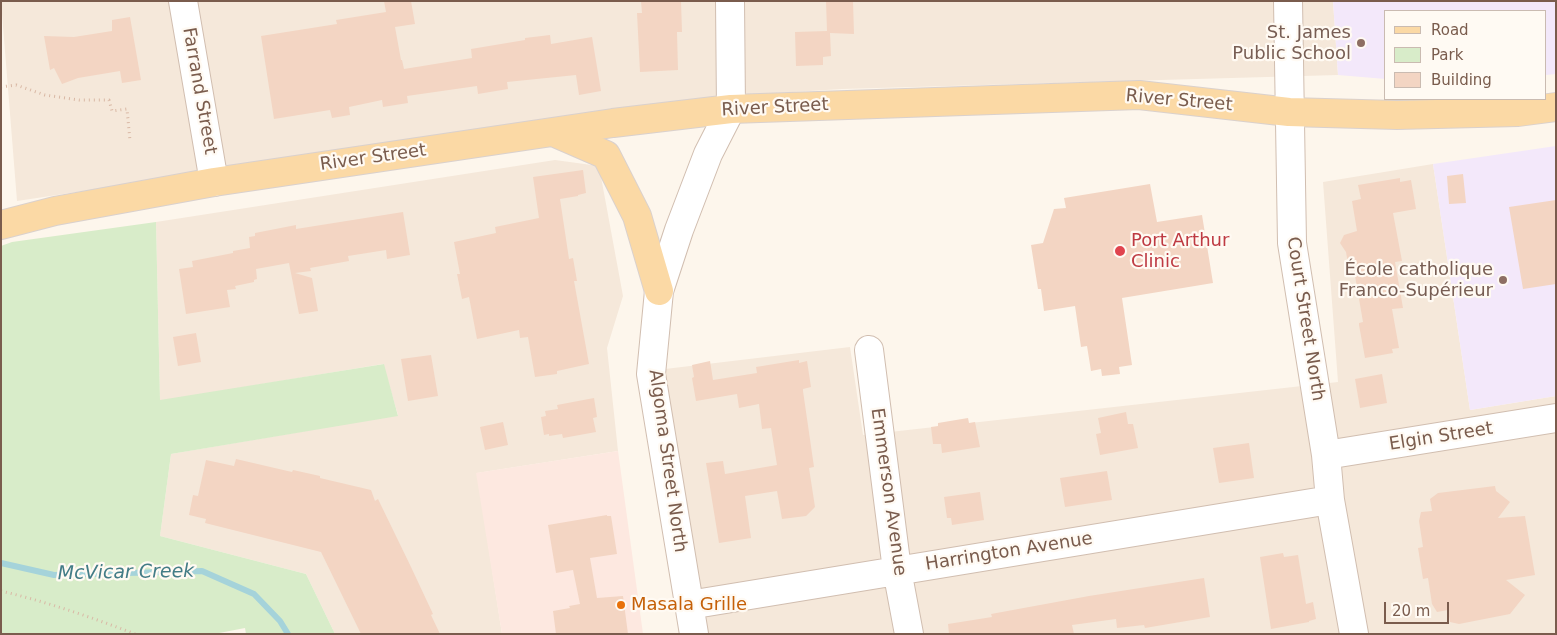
<!DOCTYPE html>
<meta charset="utf-8">
<style>
body{margin:0}
#map{position:relative;width:1557px;height:635px;overflow:hidden;background:#fdf6ec;font-family:"DejaVu Sans",sans-serif}
canvas{display:block}
.frame{position:absolute;inset:0;border:2px solid #7a5c4d;pointer-events:none}
.legend{position:absolute;left:1384px;top:10px;width:162px;height:90px;box-sizing:border-box;background:#fffaf3;border:1px solid #cabbb1;margin:0;padding:6px 9px;list-style:none;font-size:15px;color:#7a5c4d}
.legend li{display:flex;align-items:center;gap:10px;height:25px}
.legend b{width:25px;border:1px solid #cabbb1}
.scale{position:absolute;left:1384px;top:602px;width:65px;height:22px;box-sizing:border-box;border:2px solid #7a5c4d;border-top:0;padding-left:6px;font-size:15px;line-height:18px;white-space:nowrap;color:#7a5c4d;-webkit-text-stroke:4px #fffaf3;paint-order:stroke}
</style>
<div id="map">
<canvas width="1557" height="635"></canvas>
<div class="frame"></div>
<ul class="legend">
<li><b style="height:6px;background:#fbd9a5"></b>Road</li>
<li><b style="height:14px;background:#d8ecc9"></b>Park</li>
<li><b style="height:14px;background:#f3d5c3"></b>Building</li>
</ul>
<div class="scale">20 m</div>
</div>
<script>
const g = document.querySelector('canvas').getContext('2d');
g.lineJoin = 'round';
function paint(path, color) {
  g.fillStyle = color;
  g.fill(path, 'evenodd');
}
function trace(path, color, width, dash) {
  g.strokeStyle = color;
  g.lineWidth = width;
  g.lineCap = dash ? 'butt' : 'round';
  g.setLineDash(dash || []);
  g.stroke(path);
}
function label(font, color, halo, rows, align = 'center') {
  g.font = font + ' "DejaVu Sans",sans-serif';
  g.lineWidth = 4.5;
  g.setLineDash([]);
  g.textBaseline = 'middle';
  g.strokeStyle = halo;
  g.fillStyle = color;
  for (const [text, x, y, turn = 0] of rows) {
    g.save();
    g.translate(x, y);
    g.rotate((+turn || 0) * Math.PI / 180);
    g.textAlign = isNaN(turn) ? turn : align;
    if (halo) g.strokeText(text, 0, 0);
    g.fillText(text, 0, 0);
    g.restore();
  }
}
paint(new Path2D(`
 M1 1H1333L1338 75 842 89 711 97 17 201Z
 M555 160 599 166 623 296 607 348 618 451 477 473 502 634H335L306 574 160 536 171 454 398 415 383 364 160 401 156 222Z
 M1433 164 1470 410 1556 396V634H705L665 369 850 347 863 435 1338 382 1323 182Z`), '#f5e8da');
paint(new Path2D(`
 M618 451 643 634H502L476 473Z`), '#fde8e0');
paint(new Path2D(`
 M1333 1H1556V74L1546 75V11H1386V79L1338 75Z
 M1556 146V396L1470 410 1433 164Z`), '#f3e8fa');
paint(new Path2D(`
 M156 222 160 400 384 364 398 416 171 454 160 536 306 574 335 634H246L245 628 214 634H1V246L12 242Z`), '#d8ecc9');
trace(new Path2D(`
 M1 563 54 575 202 571 254 594 280 621 288 634`), '#a5d3da', 6);
paint(new Path2D(`
 M384 1H411L415 24 395 27 401 60H402L404 69 472 58 471 49 525 40V38L550 35 551 44 592 37 601 91 579 95 576 75 507 82 508 89 478 94 477 86 407 96 408 103 383 107 382 100 349 107 350 115 332 118 330 110 274 119 261 36 337 24 336 20 386 12Z
 M641 1H681L682 32H677L678 70 640 72 637 13H642Z
 M826 1H853L854 34 830 33 831 56 823 57V65L796 66 795 32 827 31Z
 M130 17 141 80 122 83 120 71 78 78 62 84 54 68 50 70 44 36 74 37 112 31V20Z
 M583 170 586 193 578 195V196L560 199 569 259 573 258 577 281H574L589 364 557 371V374L535 377 528 337 520 338 519 330 477 339 469 297 462 299 457 274H460L454 242 496 233 495 227 539 218 533 177Z
 M1463 174 1466 203 1449 204 1447 176Z
 M1400 178V182L1411 180 1416 209 1393 213 1402 261 1395 262 1403 308 1392 309 1399 348 1392 349 1393 353 1365 358 1359 325V323L1363 322 1354 270H1349L1346 252 1340 243 1344 235 1357 231 1352 201 1361 199 1358 185Z
 M1150 184 1157 222 1202 215 1213 283 1122 298 1132 365 1119 367 1120 374 1102 376 1101 369 1091 371 1087 346 1081 347 1075 306 1044 311 1041 289H1038L1031 245 1043 243 1054 209 1066 208 1064 198Z
 M1556 200V284L1523 289 1509 207Z
 M403 212 410 255 387 259 386 250 348 256 349 261 310 268 311 271 295 273 312 278 318 311 299 314 289 263 256 269 257 279 254 280V282L235 286 236 289 227 290 230 307 186 314 179 269 193 267 192 261 233 253V251L250 248 249 237 255 236V233L296 225V229Z
 M196 333 201 362 178 366 173 337Z
 M431 355 438 396 408 401 401 359Z
 M799 360V363L807 361 811 387 803 389V391L814 467 809 468 815 507 806 516 782 519 777 491 745 496 751 538 719 543 706 463 723 461 725 474 777 465 771 428 762 429 759 404 739 408 737 394 696 401 692 378 694 377 692 365 710 361 713 380 757 373 756 367Z
 M1382 374 1387 403 1360 408 1355 379Z
 M594 398 597 417 593 418 596 432 563 438 562 434 549 436V434L544 435 541 417 546 416 545 411 558 409 557 405Z
 M1126 412 1128 424H1133L1138 448 1100 455 1096 434 1101 433 1098 418Z
 M968 418 969 423 975 422 980 447 942 453 941 444H933L931 427 938 426V423Z
 M503 422 508 445 485 450 480 427Z
 M1249 443 1254 478 1219 483 1213 448Z
 M236 459 292 472 293 470 320 476V478L371 490 375 501 378 499 411 567 433 614 431 615 440 634H361L321 552 205 523 206 519 189 515 193 495 198 496 206 460 234 466Z
 M1107 471 1112 500 1065 507 1060 478Z
 M1495 486 1496 491 1510 502 1498 518 1525 516 1535 575 1506 580 1525 595 1510 614 1459 624 1450 622 1448 610 1437 612 1432 604 1428 578 1423 579 1418 548 1423 547 1419 521 1421 512 1432 511 1430 499 1438 493Z
 M980 492 984 520 952 525 951 518H947L944 497Z
 M607 515V516H611L617 554 590 558 597 598 623 596 628 634H556L553 611 570 608 569 606 580 604 573 570 556 573 548 525Z
 M1283 553 1284 557 1298 555 1306 604 1313 602 1316 619 1309 621V622L1271 629 1260 557Z
 M1204 578 1210 617 1145 628 1144 625 1117 628 1116 619 1072 625 1074 634H949L948 624 992 617 991 614 1089 596Z`), '#f3d5c3');
const minor = new Path2D(`
 M183 1 214 182
 M1288 1 1292 243 1326 455 1330 500 1354 634
 M869 350 897 570 909 634
 M1326 455 1556 418
 M689 605 1330 500
 M694 634 651 374 659 291 679 230 708 154 731 109 730 1`);
const major = new Path2D(`
 M553 132 606 155 637 216 659 291
 M1 225 55 211 214 182 613 123 731 109 1139 95 1289 112 1397 115 1518 112 1556 107`);
trace(minor, '#d1beb0', 30);
trace(major, '#dad1cd', 30);
trace(new Path2D(`
 M1 87 16 85 45 95 79 100H109L112 111 127 109 130 141
 M1 591C47 602 91 617 135 634`), '#d9b8a5', 3, [1, 4]);
trace(minor, '#fff', 28);
trace(major, '#fbd9a5', 28);
for (const [x, y, r, color] of [
 [1361,43,5,"#8d6e63"],
 [1120,251,6,"#e0444e"],
 [1503,280,5,"#8d6e63"],
 [621,605,5,"#e8710a"]
]) {
  const dot = new Path2D();
  dot.arc(x, y, r, 0, 2 * Math.PI);
  g.fillStyle = color;
  g.fill(dot);
  trace(dot, '#fffaf3', 2);
}
label('18px', '#785e54', '#fffaf3', [
 ["St. James",1351,33],
 ["Public School",1351,54],
 ["École catholique",1493,270],
 ["Franco-Supérieur",1493,291]
], 'right');
label('18px', '#7a5c4d', '#fffaf3', [
 ["Farrand Street",199,91,80],
 ["River Street",1179,101,5],
 ["River Street",775,108,-3],
 ["River Street",373,158,-8],
 ["Court Street North",1305,319,81],
 ["Elgin Street",1441,437,-9],
 ["Algoma Street North",667,461,82],
 ["Emmerson Avenue",888,492,82],
 ["Harrington Avenue",1009,552,-9]
]);
label('18px', '#be3a42', '#fffaf3', [
 ["Port Arthur",1131,241],
 ["Clinic",1131,262]
], 'left');
label('18px', '#c56008', '#fffaf3', [
 ["Masala Grille",631,605]
], 'left');
label('italic 19px', '#437c86', '#fffaf3', [
 ["McVicar Creek",126,573,-1]
]);
</script>
